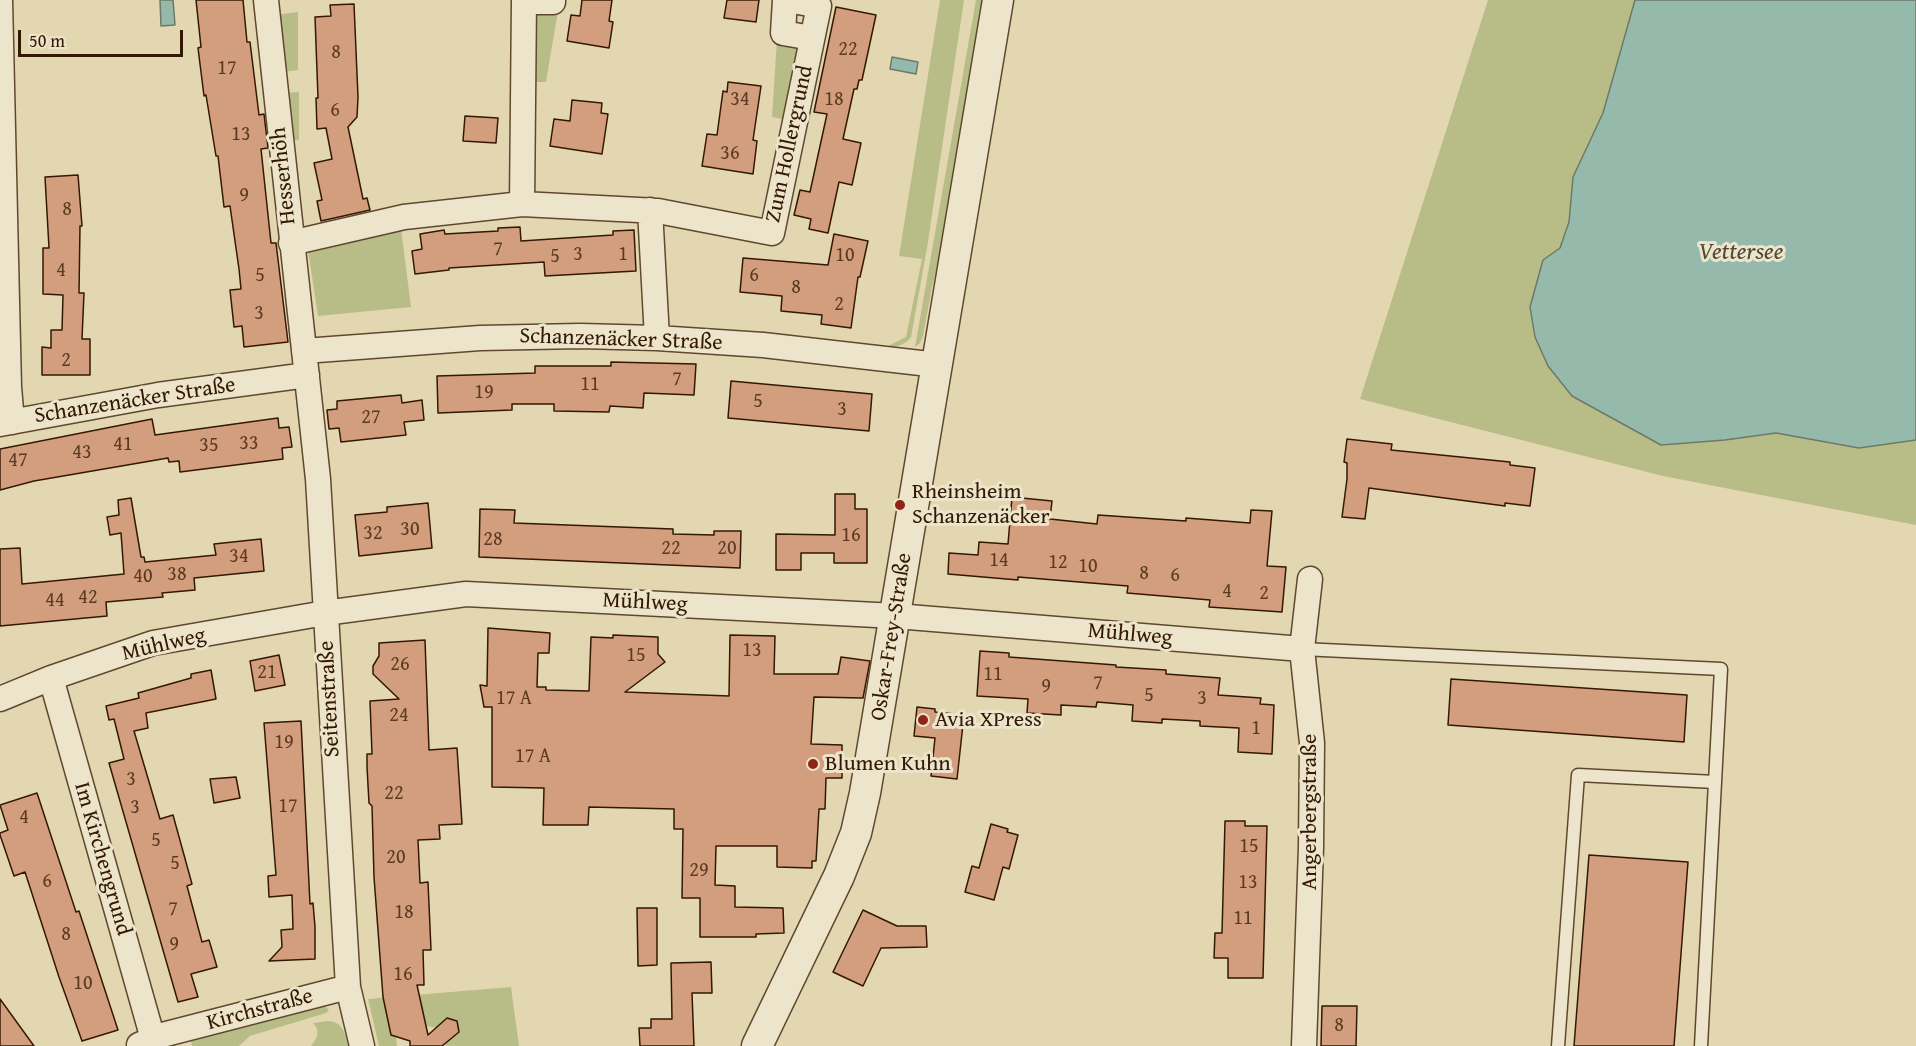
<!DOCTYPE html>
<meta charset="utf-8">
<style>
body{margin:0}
#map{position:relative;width:1916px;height:1046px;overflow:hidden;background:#e2d7b1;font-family:"Gentium Book Plus",serif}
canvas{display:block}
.scale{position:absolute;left:18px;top:30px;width:165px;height:27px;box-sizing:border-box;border:3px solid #341803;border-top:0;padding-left:8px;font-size:18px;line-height:21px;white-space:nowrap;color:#341803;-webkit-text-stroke:4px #ece5cc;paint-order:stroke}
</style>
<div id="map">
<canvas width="1916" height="1046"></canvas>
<div class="scale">50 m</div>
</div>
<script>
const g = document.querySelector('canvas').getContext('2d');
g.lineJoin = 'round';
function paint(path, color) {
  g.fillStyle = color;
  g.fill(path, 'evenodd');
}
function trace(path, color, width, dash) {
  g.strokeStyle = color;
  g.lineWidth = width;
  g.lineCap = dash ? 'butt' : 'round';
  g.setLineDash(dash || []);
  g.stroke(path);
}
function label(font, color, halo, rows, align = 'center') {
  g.font = font + ' "Gentium Book Plus",serif';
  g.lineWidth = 6;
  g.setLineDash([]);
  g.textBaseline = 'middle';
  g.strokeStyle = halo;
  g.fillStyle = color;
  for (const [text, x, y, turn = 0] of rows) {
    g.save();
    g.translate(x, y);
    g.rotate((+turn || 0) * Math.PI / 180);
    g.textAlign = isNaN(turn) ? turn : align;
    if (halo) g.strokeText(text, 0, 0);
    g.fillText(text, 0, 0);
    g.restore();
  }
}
paint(new Path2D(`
 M940 0H964L927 248 911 337C906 345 894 347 885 350L886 347 906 337 922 259 899 256Z
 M976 0H989L954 198 932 287 923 336 920 343 915 347Z
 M1488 0H1635L1603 113 1573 177 1569 222 1560 248 1543 260 1530 307 1535 337 1661 445 1725 440 1776 433 1859 448 1916 440V525L1663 476 1360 399Z
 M532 11H558L546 82H532Z
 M298 12V70L281 72 275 15Z
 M777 40 802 45 787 120 772 117Z
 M299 92V140L288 141 283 93Z
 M400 221 411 307 318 316 308 250Z
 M511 987 519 1046H446V1043L459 1032 426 1026 422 1011 396 1036 397 1046H379L368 999Z
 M325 1006 329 1010 326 1013 250 1036 239 1046H192L191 1041Z
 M328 1021C343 1022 345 1033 348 1046H311C317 1039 321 1031 313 1023Z`), '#b8bd88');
const water = new Path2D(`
 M160 0H173L175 25 161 26Z
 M1635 0H1916V440L1859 448 1776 433 1725 440 1661 445 1572 396 1548 366 1535 337 1530 307 1543 260 1560 248 1569 222 1573 177 1603 113Z
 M892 57 918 62 916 74 890 69Z`);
paint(water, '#95baab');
trace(water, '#6e7968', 1.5);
const building = new Path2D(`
 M196 0H243L247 42H250L259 115 264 114 268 148 261 149 271 243H276L288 342 244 347 242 326 234 327 230 290 241 289 239 269 230 206 224 207 218 156H216L206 95 204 96 198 48 201 47Z
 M582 0H612L609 21 613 22 609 48 567 41 571 15 580 16Z
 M727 0H759L756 22 724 18Z
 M354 4 358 97 357 117 348 127 363 199 367 198 370 210 321 221 317 201 322 200 314 163 332 159 326 128 317 129 316 98H318L315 17 331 16 330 5Z
 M836 7 876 15 862 80H859L857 89H854L843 139 861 143 852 185 839 182 828 233 809 229 811 219 794 215 800 190 810 192 827 114 814 112Z
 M728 82 761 86 753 140 757 141 753 174 702 166 707 134 717 135 723 91 727 92Z
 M572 100 602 103 601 113 608 114 602 154 550 146 554 119 570 121Z
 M465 116 498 118 496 143 463 141Z
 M78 175 82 226H80L79 293H84L82 339H90V375H42V347L51 348V330H62L63 295 43 294V248H49L45 177Z
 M520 227 521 241 613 235V231L634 230 636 271 545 276 544 262 449 268V270L415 274 412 251 422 249 420 234 444 230 445 234 498 231V228Z
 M834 234 868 241 860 277H858L851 328 821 324 822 315 781 311 782 296 740 292 743 258 828 265Z
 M611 362 696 364 694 395 644 393 643 408 610 406 609 412 554 411V404H512V410L438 413 437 376 535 373V366H611Z
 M731 381 872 394 869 431 728 418Z
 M401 395 402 403 422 400 424 420 404 422 406 435 341 442 339 428 329 429 327 410 337 409V401Z
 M278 418 279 428 289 427 292 447 282 448 283 459 180 472 179 461 169 462 168 458 34 481 0 490V449L152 419 155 435Z
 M1347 439 1392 444 1391 450 1510 462V465L1535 468 1530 506 1505 503V506L1369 488 1365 519 1342 517 1347 479V463L1344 462Z
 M835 494H855V509H867V563H834V553H801V570H776V534L835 535Z
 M1012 497 1052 501 1050 519 1097 524 1098 515 1186 521V518L1250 523 1251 510 1272 511 1267 566 1286 567 1282 612 1209 607 1210 600 1127 593 1128 586 1018 577V580L948 574 949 553 978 555 979 542 1008 544Z
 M131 498 141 557H144L145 562 216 555 214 544 261 539 264 571 194 578 195 590 162 593 163 597 106 602 107 616 0 626V549L20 548 22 584 124 574 121 533 110 535 107 517 119 515 118 500Z
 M428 503 432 548 359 556 355 515 387 512V507Z
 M480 509 515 510 514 523 673 529V534L714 535V531H741L740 568 479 557Z
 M488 628 550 633 549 653H538L537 687H546V690L589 691 591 637 613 638V635L658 637V654L665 662 625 692 729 696 730 635 775 636 774 674H838L841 657 870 661 863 698 814 697 811 744 842 745V778H826L825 809H819L816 861H812V868L777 867V846H716L715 885 735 886V907L783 908 784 933 756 934V937H700V898H682L683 829H674V809L589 807 588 825H543L544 788 492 787V707H484L480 685 487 686Z
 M425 640 429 750 457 748 462 824 439 825 440 839 418 840 420 883 428 882 431 950H423L424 985H417L428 1035 447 1018 457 1021 459 1032 442 1046H410V1041L391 1035 383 997 374 877 372 806 369 803 367 767V754H372L370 701 399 699 373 674V666L379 656V643Z
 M980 651 1009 653V657L1116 665V667L1166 670V674L1220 678 1218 695 1261 698 1260 704 1274 705 1272 754 1238 752 1239 728 1200 726V721L1162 719V723L1132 721 1133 705 1097 702 1096 707 1061 705V715L1027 713 1028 699 977 696Z
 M279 655 285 685 255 691 250 661Z
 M211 670 216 699 146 713 148 728 134 731 160 819 173 815 192 884 187 886 202 942 209 940 217 967 191 974 198 997 178 1002 109 763 124 759 114 719 109 720 106 706 139 698 138 693 191 678V674Z
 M1451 679 1687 695 1684 742 1448 725Z
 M917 707 935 709V712L964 715 957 779 931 776 935 738 914 736Z
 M301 721 310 904 313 903 315 927V959L269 961 282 947 281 930 293 929 292 895 269 897 268 876 276 875 264 723Z
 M236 777 240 798 214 803 210 779Z
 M37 793 76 912 79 911 118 1030 82 1041 59 977 25 872 14 876 0 835V833L8 830 0 805Z
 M1225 821H1245V826H1267L1263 978H1228V958H1214L1215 933H1222Z
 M991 824 1008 829 1007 832 1018 835 1009 869 1003 867 994 900 965 892 972 866 979 868Z
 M1589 855 1688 862 1674 1046H1574Z
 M637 908H657V965L638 966Z
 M863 910 897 926H926L927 947 881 948 863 986 833 972Z
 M711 962 712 993H692L694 1046H640L639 1028H651V1019H672L671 963Z
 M0 999 34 1046H0Z
 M1322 1006H1357L1356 1046H1321Z`);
paint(building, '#d29e7e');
trace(building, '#341803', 1.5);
const service = new Path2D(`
 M1302 649 1721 669 1701 1046
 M1558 1046 1578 775 1715 782`);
const minor = new Path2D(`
 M0 0 9 387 12 422
 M266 0 318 479 348 987 362 1046
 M785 0 783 33 812 38
 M524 2H553V0
 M522 204 524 0
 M650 210 657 338
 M291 243 404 217 522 204 658 211 772 233 819 6 789 0
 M304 351 480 338 580 336 657 338 763 345 938 365
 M0 424 158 395 307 375
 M51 678 153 1039
 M0 699 51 678 153 643 325 613 466 594 896 616 1302 649
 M139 1045 162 1035 348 987
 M1304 1046 1311 847 1312 743 1302 649 1310 579`);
const tertiary = new Path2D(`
 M757 1046 839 876 856 833 865 793 998 0`);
trace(service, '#60482e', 15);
trace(minor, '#60482e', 27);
trace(tertiary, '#60482e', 33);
trace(service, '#ece5cc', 12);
trace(minor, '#ece5cc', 24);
trace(tertiary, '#ece5cc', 30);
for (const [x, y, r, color] of [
 [900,505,6,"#8f2418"],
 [923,720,6,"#8f2418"],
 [813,764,6,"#8f2418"]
]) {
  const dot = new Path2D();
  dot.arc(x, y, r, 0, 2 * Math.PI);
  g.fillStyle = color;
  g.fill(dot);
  trace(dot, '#ece5cc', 2);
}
label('20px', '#5c3a22', null, [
 ["22",848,50],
 ["8",336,53],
 ["17",227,69],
 ["34",740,100],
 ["18",834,100],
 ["6",335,111],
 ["13",241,135],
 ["36",730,154],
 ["9",244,196],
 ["8",67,210],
 ["7",498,250],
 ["3",578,255],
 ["1",623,255],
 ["10",845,256],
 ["5",555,257],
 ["4",61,271],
 ["5",260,276],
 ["6",754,276],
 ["8",796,288],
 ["2",839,305],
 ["3",259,314],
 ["2",66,361],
 ["7",677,380],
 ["11",590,385],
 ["19",484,393],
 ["5",758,402],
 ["3",842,410],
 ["27",371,418],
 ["33",249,444],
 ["41",123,445],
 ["35",209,446],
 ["43",82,453],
 ["47",18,461],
 ["30",410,530],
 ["32",373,534],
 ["16",851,536],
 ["28",493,540],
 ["22",671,549],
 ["20",727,549],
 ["34",239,557],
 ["14",999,561],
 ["12",1058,563],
 ["10",1088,567],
 ["8",1144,574],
 ["38",177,575],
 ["6",1175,576],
 ["40",143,577],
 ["4",1227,592],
 ["2",1264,594],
 ["42",88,598],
 ["44",55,601],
 ["13",752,651],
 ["15",636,656],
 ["26",400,665],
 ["21",267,673],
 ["11",993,675],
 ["7",1098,684],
 ["9",1046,687],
 ["5",1149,696],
 ["17 A",514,699],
 ["3",1202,699],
 ["24",399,716],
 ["1",1256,729],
 ["19",284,743],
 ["17 A",533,757],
 ["3",131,780],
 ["22",394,794],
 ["17",288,807],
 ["3",135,808],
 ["4",24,818],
 ["5",156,841],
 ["15",1249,847],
 ["20",396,858],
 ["5",175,864],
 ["29",699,871],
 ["6",47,882],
 ["13",1248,883],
 ["7",173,910],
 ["18",404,913],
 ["11",1243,919],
 ["8",66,935],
 ["9",174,945],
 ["16",403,975],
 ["10",83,984],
 ["8",1339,1026]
]);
label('22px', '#341803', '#ece5cc', [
 ["Zum Hollergrund",790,144,-78],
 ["Hesserhöh",284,176,-96],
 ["Schanzenäcker Straße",621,340,2],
 ["Schanzenäcker Straße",135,401,-9],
 ["Mühlweg",645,603,3],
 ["Mühlweg",1130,635,5],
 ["Oskar-Frey-Straße",892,637,-81],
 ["Mühlweg",164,645,-13],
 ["Seitenstraße",330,699,-93],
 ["Angerbergstraße",1310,812,-90],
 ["Im Kirchengrund",102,859,74],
 ["Kirchstraße",260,1010,-15]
]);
label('22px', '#341803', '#ece5cc', [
 ["Rheinsheim",912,492],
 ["Schanzenäcker",912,517],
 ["Avia XPress",935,720],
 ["Blumen Kuhn",825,764]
], 'left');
label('italic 24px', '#514935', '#ece5cc', [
 ["Vettersee",1741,253]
]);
</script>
